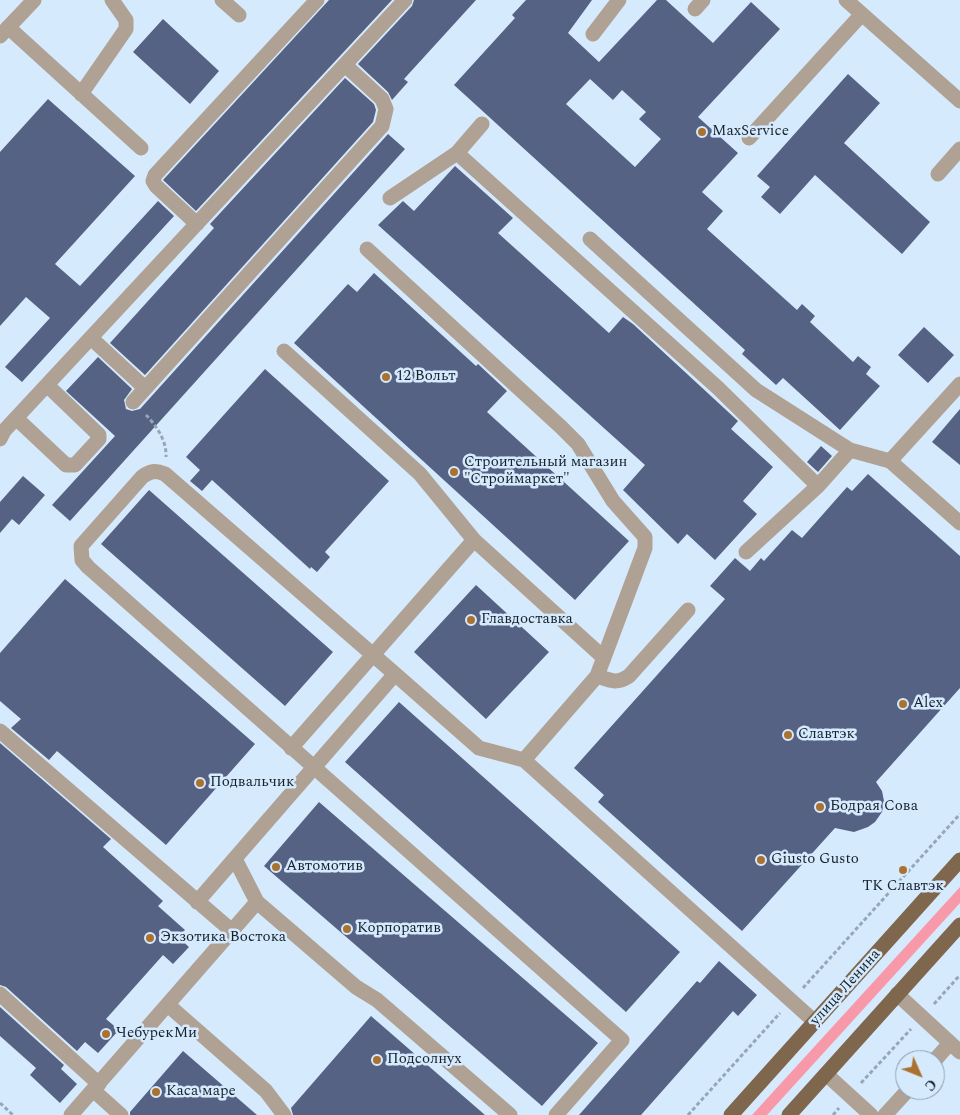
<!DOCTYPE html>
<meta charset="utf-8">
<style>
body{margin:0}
#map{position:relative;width:960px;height:1115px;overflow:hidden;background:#d6eafd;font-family:Spectral,serif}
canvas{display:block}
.north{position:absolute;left:895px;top:1050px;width:50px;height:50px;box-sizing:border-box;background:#d6eafd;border:1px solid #899aa9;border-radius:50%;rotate:134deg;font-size:14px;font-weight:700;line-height:20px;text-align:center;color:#15212c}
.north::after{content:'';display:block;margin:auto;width:18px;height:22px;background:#a9722e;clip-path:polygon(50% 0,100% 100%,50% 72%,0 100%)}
</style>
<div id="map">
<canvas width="960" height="1115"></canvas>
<div class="north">С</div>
</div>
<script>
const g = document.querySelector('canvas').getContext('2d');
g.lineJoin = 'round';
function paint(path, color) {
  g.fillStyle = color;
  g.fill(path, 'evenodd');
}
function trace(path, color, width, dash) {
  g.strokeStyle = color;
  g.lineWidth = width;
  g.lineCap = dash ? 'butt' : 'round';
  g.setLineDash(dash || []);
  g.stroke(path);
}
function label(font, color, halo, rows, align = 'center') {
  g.font = font + ' Spectral,serif';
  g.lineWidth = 5;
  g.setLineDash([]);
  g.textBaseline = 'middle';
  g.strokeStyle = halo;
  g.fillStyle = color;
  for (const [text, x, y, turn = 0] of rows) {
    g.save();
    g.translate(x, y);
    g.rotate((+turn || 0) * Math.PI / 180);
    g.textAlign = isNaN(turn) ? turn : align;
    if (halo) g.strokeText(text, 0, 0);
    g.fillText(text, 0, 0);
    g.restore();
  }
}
paint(new Path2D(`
 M960 887V903L767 1115H752Z`), '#f799a9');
paint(new Path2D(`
 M329 0H392L196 211 163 180Z
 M414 0H476L404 79 408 82 392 100 388 92 358 64 412 6Z
 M526 0H592L568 33 599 62 657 0H666L713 43 751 2 780 29 698 117 738 153 702 192 723 211 707 229 797 310 802 304 815 316 810 322 853 362 858 356 871 367 866 374 880 386 840 430 783 378 776 385 742 354 745 350 454 85 515 18 512 15ZM590 79 613 100 622 90 646 112 639 119 661 139 635 167 566 104Z
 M163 19 219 71 190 104 133 52Z
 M848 74 880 103 844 143 930 222 902 254 815 175 780 214 761 197 770 187 757 176Z
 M345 78 374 104 376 110 373 122 145 375 110 343 214 228 210 224Z
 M48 99 135 176 55 264 80 286 158 201 174 216 22 382 5 367 50 318 26 297 0 326V152Z
 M388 134 405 149 70 521 52 505 115 436 66 391 98 357 132 389 124 400 126 409 132 411 140 409Z
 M455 166 513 218 498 233 609 333 623 317 633 324 738 421 731 429 773 467 743 501 757 514 715 560 687 534 678 544 623 490 645 465 378 225 403 201 414 211Z
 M374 273 476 366 478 364 507 391 487 412 629 541 575 600 294 343 348 284 357 292Z
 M924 327 954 355 928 383 898 355Z
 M265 369 389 481 325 552 330 557 317 572 311 567 310 569 212 480 202 491 190 481 200 470 186 457Z
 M960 409V465L932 442Z
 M821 446 832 456 818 472 807 462Z
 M868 474 960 556V688L876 782 882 791 884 801 882 812 875 822 868 827 854 832 835 828 742 931 598 802 604 795 574 768 725 599 710 586 735 558 750 571 761 558 764 561 792 530 802 538 847 487 852 491Z
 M23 476 45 495 19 525 12 519 0 533V502Z
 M149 490 333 652 285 706 101 544Z
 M65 579 255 744 166 845 57 751 49 760 11 728 21 719 0 701V653Z
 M476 585 549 652 486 719 414 652Z
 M399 702 680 952 626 1012 345 762Z
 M0 743 111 839 103 847 163 901 158 906 185 930 178 937 189 947 173 964 163 955 106 1019 119 1030 98 1053 85 1042 77 1051 6 987 0 985Z
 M319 802 598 1043 542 1106 264 866Z
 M719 961 757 995 738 1016 733 1011 641 1115H579L697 981 700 983Z
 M0 1007 64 1065 61 1069 77 1084 60 1103 30 1075 36 1068 0 1036Z
 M371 1016 485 1115H293L291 1108Z
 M183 1051 257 1115H130V1112Z`), '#566284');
trace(new Path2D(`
 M146 415C156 425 167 441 166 457
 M803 988 960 814
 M934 1004 960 975
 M861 1083 911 1029
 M0 1103 13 1115
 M688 1115 780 1013
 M833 1115 839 1108`), '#96a7b8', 3, [4, 2.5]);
trace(new Path2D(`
 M222 0 239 15
 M846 0 960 101
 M695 9 703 0
 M8 27 141 148
 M593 34 619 0
 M0 36 34 0
 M81 94 126 29V20L112 0
 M749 138 862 14
 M457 153 482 124
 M938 174 960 149
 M390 198 457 153 718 388 818 486
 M197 224 156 186 153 181 155 175 317 0
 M590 239 756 390 850 450 890 461 960 523
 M367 249 561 427 578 444 613 501 645 537V548L597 676 524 760
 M91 338 145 388
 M284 351 420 474 474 540 604 658
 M133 402 382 126 386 109 382 99 345 65
 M16 418 66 465H75L99 439V435L47 385
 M0 439 4 431 405 0
 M890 461 960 384
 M746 552 818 486 850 450
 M395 674 165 474C155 470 150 471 142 477L81 546 82 560 88 567 622 1040 556 1115
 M597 676C611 681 617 684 629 676L688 610
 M0 731 232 931
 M291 748 474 540
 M235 859 257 902
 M197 902 395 674 479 748 524 760 815 1022
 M0 994 99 1084
 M897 994 960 1052
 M168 1005 266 1091 284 1115
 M935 1060 950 1043
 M826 1074 871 1115
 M93 1090 121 1115
 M71 1115 257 902 356 987 377 1000 510 1115
 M885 1115 908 1090`), '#afa193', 15);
trace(new Path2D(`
 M731 1115 960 860
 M789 1115 960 925`), '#7f674e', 15);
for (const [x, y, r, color] of [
 [702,132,5,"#a9722e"],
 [386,377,5,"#a9722e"],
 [454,472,5,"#a9722e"],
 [471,620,5,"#a9722e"],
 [903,704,5,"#a9722e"],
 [788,735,5,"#a9722e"],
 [200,783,5,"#a9722e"],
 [820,807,5,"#a9722e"],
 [761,860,5,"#a9722e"],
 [276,867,5,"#a9722e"],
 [903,870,5,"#a9722e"],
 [347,929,5,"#a9722e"],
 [150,938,5,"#a9722e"],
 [106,1034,5,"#a9722e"],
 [377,1060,5,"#a9722e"],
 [156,1092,5,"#a9722e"]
]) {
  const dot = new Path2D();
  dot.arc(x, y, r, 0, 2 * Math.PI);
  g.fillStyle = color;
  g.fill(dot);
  trace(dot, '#d6eafd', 2);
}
label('15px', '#15212c', '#d6eafd', [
 ["MaxService",712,132],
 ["12 Вольт",396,377],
 ["Строительный магазин",464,463],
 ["\"Строймаркет\"",464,480],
 ["Главдоставка",481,620],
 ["Alex",913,704],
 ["Славтэк",798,735],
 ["Подвальчик",210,783],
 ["Бодрая Сова",830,807],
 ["Giusto Gusto",771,860],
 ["Автомотив",286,867],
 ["ТК Славтэк",903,887,"center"],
 ["Корпоратив",357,929],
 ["Экзотика Востока",160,938],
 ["ЧебурекМи",116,1034],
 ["Подсолнух",387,1060],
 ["Каса маре",166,1092]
], 'left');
label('15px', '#15212c', '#d6eafd', [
 ["улица Ленина",846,988,-48]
]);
</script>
